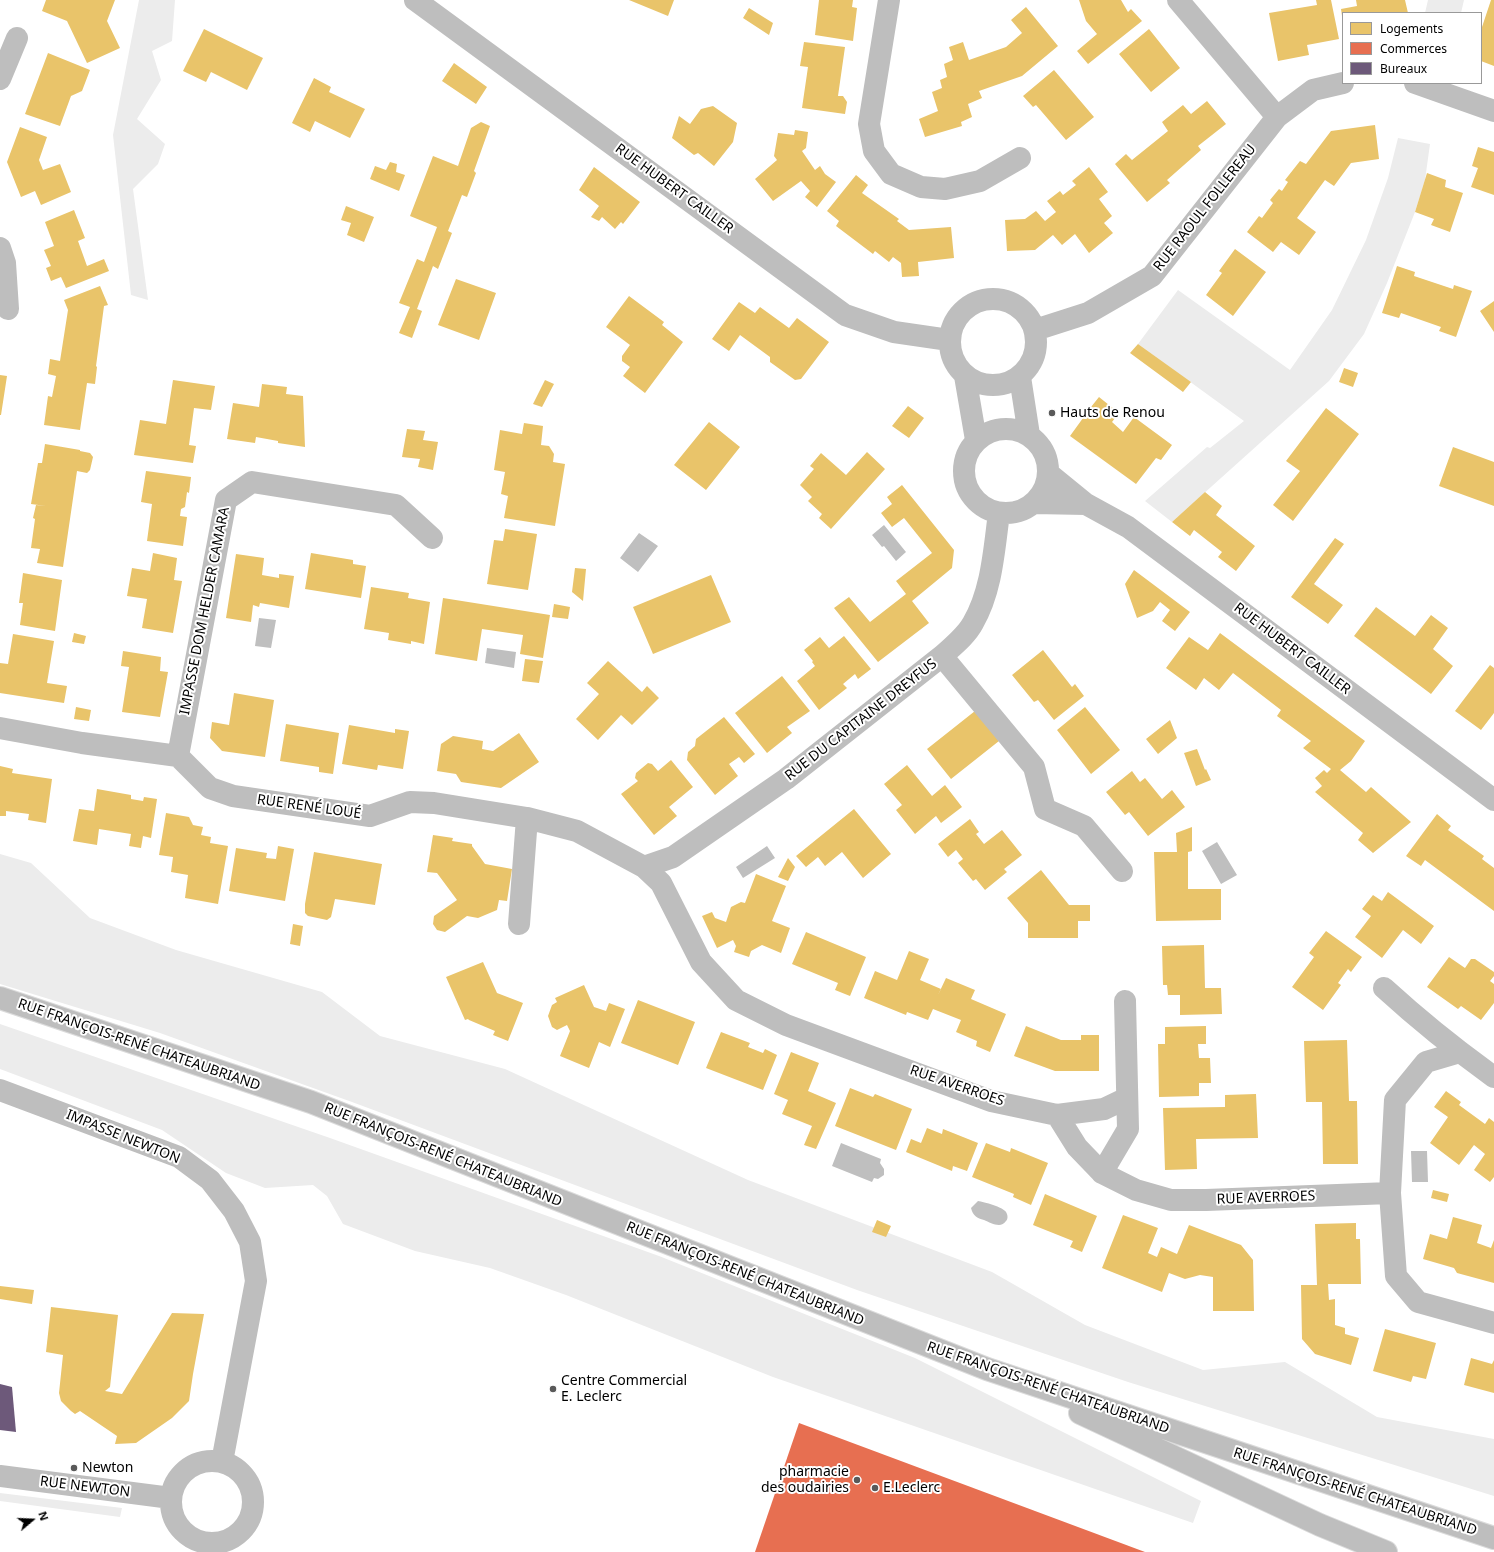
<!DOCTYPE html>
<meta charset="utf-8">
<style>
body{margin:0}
#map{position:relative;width:1494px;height:1552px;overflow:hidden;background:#fff;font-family:"Noto Sans",sans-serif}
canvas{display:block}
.legend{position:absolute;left:1342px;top:12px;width:140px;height:72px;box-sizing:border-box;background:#fff;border:1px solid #999;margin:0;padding:5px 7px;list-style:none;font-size:12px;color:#000}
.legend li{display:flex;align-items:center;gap:8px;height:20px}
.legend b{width:20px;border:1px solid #999}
.north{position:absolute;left:12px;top:1500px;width:40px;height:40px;-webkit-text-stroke:3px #fff;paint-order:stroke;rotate:71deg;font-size:11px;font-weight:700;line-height:16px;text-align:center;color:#000}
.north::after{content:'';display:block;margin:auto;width:14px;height:18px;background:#000;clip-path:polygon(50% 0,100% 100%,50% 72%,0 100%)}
</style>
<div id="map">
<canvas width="1494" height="1552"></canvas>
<ul class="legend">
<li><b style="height:11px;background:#e9c46a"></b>Logements</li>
<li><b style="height:11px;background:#e76f51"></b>Commerces</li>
<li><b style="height:11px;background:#6d597a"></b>Bureaux</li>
</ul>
<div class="north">N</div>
</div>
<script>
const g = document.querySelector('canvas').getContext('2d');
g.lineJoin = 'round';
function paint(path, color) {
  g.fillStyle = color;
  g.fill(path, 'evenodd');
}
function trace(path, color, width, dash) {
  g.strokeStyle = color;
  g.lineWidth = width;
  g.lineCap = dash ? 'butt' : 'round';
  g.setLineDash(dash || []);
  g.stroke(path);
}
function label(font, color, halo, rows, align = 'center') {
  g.font = font + ' "Noto Sans",sans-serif';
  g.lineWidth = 4;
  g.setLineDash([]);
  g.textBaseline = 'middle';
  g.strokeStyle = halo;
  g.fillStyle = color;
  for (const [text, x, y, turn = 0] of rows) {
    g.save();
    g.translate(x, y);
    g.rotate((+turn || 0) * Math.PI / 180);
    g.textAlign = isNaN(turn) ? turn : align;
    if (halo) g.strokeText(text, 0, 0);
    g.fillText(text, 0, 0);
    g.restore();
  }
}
paint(new Path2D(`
 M139 0H175L172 41 152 51 161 80 137 119 165 144 158 164 133 189 148 300 131 295 113 135Z
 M1428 0H1464L1461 13H1425Z
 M1398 138 1430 144 1425 180 1415 212 1387 283 1364 334 1329 381 1172 522 1145 501 1207 447 1210 448 1244 421 1138 344 1178 290 1290 370 1332 310 1366 240 1388 178Z
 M0 854 31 863 90 918 176 950 322 992 380 1036 505 1069 748 1180 992 1272 1085 1325 1203 1370 1285 1362 1377 1417 1494 1439V1496L1128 1382 857 1290 352 1102 160 1033 0 984Z
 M0 1024 330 1138 659 1256 915 1358 1201 1501 1193 1523 773 1377 566 1295 490 1268 415 1251 343 1224 327 1196 313 1185 265 1188 226 1173 162 1130 0 1069Z
 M0 1493 122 1508 120 1517 0 1501Z`), '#ececec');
paint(new Path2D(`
 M884 525 906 552 896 561 884 546 882 547 872 535Z
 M639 533 658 546 638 572 620 558Z
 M259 618 276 620 271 648 255 646Z
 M487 648 516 652 514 668 485 663Z
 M1217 842 1237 875 1221 884 1202 851Z
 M767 846 775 858 743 878 736 867Z
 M841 1143 881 1159 880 1163 884 1169V1175L878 1179 874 1178 872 1182 832 1166Z
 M1411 1151H1427L1428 1182H1412Z
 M978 1201C984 1202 1003 1207 1006 1212 1008 1215 1008 1219 1006 1221 1001 1229 991 1223 984 1220 977 1218 973 1216 971 1208Z`), '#bfbfbf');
paint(new Path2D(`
 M46 0H115L107 21 120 48 87 63 67 21 42 11Z
 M629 0H674L668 16Z
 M819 0H853L852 7 857 8 853 41 815 35Z
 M1079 0H1121L1128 12 1131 9 1142 21 1088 64 1077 51 1097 34 1086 21Z
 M1316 0H1331L1339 39 1307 45 1309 55 1278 61 1269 13 1317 5Z
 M1356 0H1405L1408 13H1343L1342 16 1341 9 1357 6Z
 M1491 0H1494V66L1481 61V30Z
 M1026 7 1058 46 1022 76 979 91 982 98 968 104 972 117 961 122 962 126 925 137 919 119 938 111 932 92 942 88 940 80 947 77 944 64 953 60 949 47 963 42 969 60 1006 47 1022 33 1011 20Z
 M749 8 773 23 769 35 743 18Z
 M204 29 263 58 247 90 211 72 206 82 183 71Z
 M1149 29 1180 68 1151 92 1119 54Z
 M804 42 845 47 838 96H843L847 102 845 114 802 108 808 67 800 66Z
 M48 53 90 70 82 91 71 96 60 126 25 114Z
 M454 63 487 87 476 104 442 81Z
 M1054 70 1094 117 1066 140 1036 105 1033 107 1023 96Z
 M314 78 331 87 329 92 365 109 350 138 315 121 310 132 292 123Z
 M1207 101 1226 124 1198 146 1201 150 1167 180 1170 183 1147 202 1115 164 1126 154 1132 160 1168 131 1162 122 1183 105 1191 114Z
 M713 106 737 123 733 142 714 166 698 153 694 155 672 138 679 116 690 124 701 109Z
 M481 122 490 126 474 171 476 173 467 197 462 195 448 231 452 233 438 269 433 266 420 301 417 309 422 311 412 338 399 333 410 307 399 303 417 259 424 262 437 227 410 216 433 156 458 166 471 128Z
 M1375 125 1379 159 1351 163 1334 186 1325 180 1297 218 1316 232 1299 255 1281 242 1273 252 1247 232 1259 216 1262 218 1273 203 1270 200 1279 189 1282 191 1288 182 1285 180 1300 161 1306 164 1331 131Z
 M20 127 47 137 39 160 43 170 60 164 71 192 41 205 35 191 21 197 7 162Z
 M795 130 808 132 806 148 802 151 815 170 820 166 825 174 836 182 817 207 805 197 810 191 801 181 773 201 755 179 777 160 774 156 778 133 794 135Z
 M1478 147 1494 152V195L1471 187 1478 168 1472 166Z
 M390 162 397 164 396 172 405 175 399 191 370 179 375 166 386 170Z
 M594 167 640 202 623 224 621 222 615 229 602 217 599 221 591 217 599 206 579 190Z
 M1089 167 1108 192 1099 199 1112 216 1104 223 1113 233 1089 253 1075 234 1062 245 1053 235 1035 250 1007 251 1005 220 1025 219 1036 211 1045 221 1056 212 1047 201 1060 191 1063 195 1076 185 1072 181Z
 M1427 173 1446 180 1445 187 1463 193 1450 232 1431 225 1434 219 1415 212Z
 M856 175 868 185 862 193 899 219 897 221 909 230 951 227 954 258 918 262 919 276 902 277 901 263 893 257 889 262 875 251 873 254 836 226 839 221 827 211Z
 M346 206 374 217 364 242 347 235 351 223 341 220Z
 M74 210 85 238 78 241 87 266 104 259 109 271 66 288 61 277 51 281 46 268 51 266 44 250 54 246 45 222Z
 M1235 249 1266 272 1233 316 1206 295 1222 273 1219 271Z
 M1397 266 1415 272 1414 276 1453 289 1454 285 1472 291 1456 337 1439 331 1441 327 1401 313 1399 318 1382 313Z
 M456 279 496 293 479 340 438 325Z
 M100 286 108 305 104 306 96 366 97 367 95 384 87 383 80 430 44 425 48 396 52 397 56 376 48 374 50 359 60 361 68 310 64 300Z
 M629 296 664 322 662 325 683 342 645 393 623 376 630 367 622 361V356L630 345 606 327Z
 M1494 301V332L1480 311Z
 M739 302 755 313 760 307 789 328 797 318 829 342 801 379 795 380 770 362V357L740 335 729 351 712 339Z
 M1138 344 1191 382 1183 392 1130 353Z
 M1344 368 1358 373 1353 387 1339 382Z
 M0 375 7 376 1 415H0Z
 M173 380 215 386 211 410 194 408 189 445 196 446 193 463 134 455 140 420 166 424Z
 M545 380 554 384 542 407 533 404Z
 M262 384 287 387 286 394 303 396 305 447 278 443V441L256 437 255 443 227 439 233 403 259 407Z
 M1099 397 1119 413 1112 422 1123 432 1134 417 1172 445 1161 460 1156 458 1136 484 1070 436 1091 407Z
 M908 406 924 418 909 438 892 426Z
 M1326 408 1359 434 1293 521 1273 505 1300 471 1286 461Z
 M709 422 740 447 706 490 674 465Z
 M524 423 543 426 541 445 549 446 554 454 553 462 565 464 555 526 504 518 508 496 501 494 505 472 494 470 500 430 522 434Z
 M407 429 425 431 423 440 438 442 433 470 418 467 420 459 402 457Z
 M45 444 80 450V451L90 453 93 457 90 470 87 473 77 471 63 567 37 563 40 549 31 548 35 519 33 518 36 505 46 506 31 504 38 463H42Z
 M1453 447 1494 462V506L1439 486Z
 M867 452 885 469 831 529 819 518 822 514 808 501 812 497 800 485 814 469 810 466 821 453 846 475Z
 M146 471 191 477 189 493 187 492 185 507 181 509 180 516 187 517 183 546 147 541 152 504 141 502Z
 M902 485 954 550 952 568 912 601 929 623 878 662 834 608 849 597 870 622 906 594 896 581 932 553 904 518 892 527 881 513 892 504 887 497Z
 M1205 492 1222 506 1216 515 1255 546 1236 571 1218 557 1222 552 1194 530 1190 536 1172 522Z
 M505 529 537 534 528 590 487 584 494 540 503 541Z
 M1335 538 1344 544 1314 584 1343 605 1328 624 1291 597Z
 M153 553 177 558 174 580 182 581 173 633 142 628 147 599 127 596 132 568 150 571Z
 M311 553 353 560V564L366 566 361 598 305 589Z
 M236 554 264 558 262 575 279 578V574L294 576 289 608 260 603 259 607 253 605 251 622 226 618Z
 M575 568 586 569 583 601 572 592Z
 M1134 570 1190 612 1175 631 1162 621 1170 610 1160 602 1153 611 1137 618 1125 584Z
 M23 573 62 580 55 631 20 625 23 603H19Z
 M711 575 731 622 653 654 633 607Z
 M371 587 409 593 408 598 430 602 424 644 411 641V644L388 640 389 633 364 629Z
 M443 598 550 615 543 658 520 654 523 635 482 629 477 661 435 654Z
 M554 604 570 607 568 619 552 617Z
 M1376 607 1415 636 1431 615 1448 628 1433 649 1453 666 1431 694 1354 636Z
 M74 633 86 636 84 644 72 642Z
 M1220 633 1365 741 1351 761 1340 770 1366 792 1371 787 1411 822 1373 853 1358 840 1363 833 1315 792 1322 786 1315 778 1324 770 1327 773 1331 769 1303 748 1311 741 1277 716 1281 710 1233 673 1219 690 1204 678 1196 690 1166 668 1189 637 1208 650Z
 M13 634 54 641 47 683 67 686 64 703 0 693V663L8 664Z
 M844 636 871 669 858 679 855 674 843 684 847 688 819 710 797 681 815 666 812 662 813 661 804 650 820 637 829 648Z
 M1043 650 1072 687 1075 684 1084 696 1054 720 1038 700 1034 702 1012 675Z
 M123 651 161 657 160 671 168 672 160 717 122 712 129 667 121 666Z
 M525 659 543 661 539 683 522 681Z
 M608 661 642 692 647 686 659 698 632 725 621 715 598 740 576 719 599 694 587 683Z
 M1490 665 1494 668V713L1481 730 1455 711Z
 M782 676 810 711 787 727 792 733 767 753 735 713Z
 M234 693 274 700 265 757 222 751 210 738 212 722 229 725Z
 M76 707 91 710 89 721 74 719Z
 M1085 707 1120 750 1091 774 1057 730Z
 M975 711 999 741 951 779 927 749Z
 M724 717 755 754 744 763 739 757 729 764 738 776 715 795 687 760 688 752 695 746 696 739Z
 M1170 720 1177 738 1158 754 1146 739Z
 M286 724 339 733 333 774 319 772V767L280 761Z
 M349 725 395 733V729L409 731 403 769 378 765 377 770 342 764Z
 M519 733 539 762 501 788 461 782 456 774 437 771 441 744 453 736 483 741 482 749 493 751Z
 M1197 749 1205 770 1206 769 1211 780 1196 786 1184 753Z
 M671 760 693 787 669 807 677 816 654 835 621 794 638 781 635 778 636 773 648 763 652 764 658 771Z
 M907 765 932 796 945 785 962 807 941 823 936 816 915 834 896 810 902 805 884 784Z
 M0 766 13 769 12 773 52 779 46 823 28 820 29 814 6 811V816H0Z
 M1132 771 1140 782 1145 778 1162 799 1172 790 1185 807 1148 836 1129 812 1125 815 1106 792Z
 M97 789 131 795V799L143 801 144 797 157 799 151 838 143 836 141 848 129 846 131 834 99 829 97 845 73 841 79 809 94 811Z
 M854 809 891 854 863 878 842 852 825 866 818 857 806 867 796 856Z
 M166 813 189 817 193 825 203 827 201 835 211 837 210 843 228 846 218 904 185 898 188 875 171 872 173 857 159 855Z
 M1437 814 1451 826 1448 830 1484 856 1482 859 1494 868V911L1425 860 1421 866 1406 856Z
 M970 819 979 832 976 834 984 844 1002 830 1022 855 1004 869 1007 872 985 890 976 879 973 881 958 863 963 859 956 850 948 857 938 844Z
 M1192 827V851L1188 852V889H1221V920L1156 921 1154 852H1177L1176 833Z
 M433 835 453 838 452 841 472 844V846L485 864 512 869 507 901 499 900 497 910 478 918 467 916 445 932 437 930 433 924 434 916 457 900 437 873 427 872Z
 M278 846 294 849 285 901 229 891 236 848 267 853 266 858 276 859Z
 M314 852 382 864 375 905 335 899 331 917 327 920 308 916 305 913V904Z
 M788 858 795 867 788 881 778 877Z
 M1041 870 1069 905H1090V921H1078V938H1028V923L1007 898Z
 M756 874 786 886 772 921 790 928 781 953 762 945 751 951 749 957 734 952 736 946 733 940 717 948 702 916 712 912 715 918 726 922 731 907 741 902 745 903Z
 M1388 892 1434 926 1421 944 1403 930 1382 958 1355 937 1371 916 1362 909 1373 895 1382 901Z
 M293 924 303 926 300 946 290 944Z
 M1326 931 1362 957 1351 972 1348 969 1338 983 1341 985 1323 1010 1292 987 1314 957 1309 953Z
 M806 932 866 957 850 996 835 990 838 983 792 964Z
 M1204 945 1205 988H1221L1222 1014 1180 1015V995H1168L1167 985H1163L1162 946Z
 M909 951 929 959 920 980 941 989 938 995 946 978 975 990 971 999 1006 1014 990 1052 976 1046 977 1041 956 1032 961 1020 933 1009 928 1020 907 1012 906 1015 864 998 875 971 897 980Z
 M1449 957 1465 968 1471 959H1475L1494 972V976L1490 981 1494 984V1003L1481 1020 1461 1006 1458 1009 1427 987Z
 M483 962 497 993 523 1003 508 1041 493 1035 495 1031 469 1020 468 1019 465 1020 446 977Z
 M584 985 594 1007 606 1011 609 1003 625 1009 610 1047 599 1042 589 1068 560 1056 570 1031 567 1025 557 1030 552 1027 548 1016 552 1005 557 1002 555 998Z
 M638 1000 695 1022 678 1065 621 1043Z
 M1026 1026 1061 1040H1081V1035H1099V1071H1055L1014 1056Z
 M1206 1026V1044H1198L1199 1058H1210L1211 1083H1199V1096L1159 1097 1158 1044H1165V1027Z
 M721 1032 750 1043 748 1047 763 1053 765 1049 777 1055 763 1090 706 1068Z
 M1347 1040 1349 1101H1357L1358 1164H1323L1322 1102H1306L1304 1041Z
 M791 1052 819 1063 808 1091 836 1103 816 1149 804 1145 812 1126 782 1114 788 1100 774 1094Z
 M850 1088 873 1097 875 1094 912 1109 896 1150 835 1126Z
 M1446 1091 1461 1102 1459 1105 1485 1124 1489 1118 1494 1122V1177L1490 1182 1474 1170 1485 1154 1474 1145 1459 1165 1430 1143 1448 1117 1434 1107Z
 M1256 1094 1258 1138 1196 1139 1197 1169 1165 1170 1163 1108 1225 1107V1095Z
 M927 1128 942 1134 943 1129 978 1143 967 1171 953 1166 952 1171 906 1152 911 1139 921 1143Z
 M986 1143 1010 1152 1011 1148 1048 1163 1031 1205 1013 1197 1014 1194 972 1177Z
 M1433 1190 1449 1194 1447 1202 1431 1198Z
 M1045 1194 1097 1216 1082 1252 1070 1247 1073 1241 1033 1225Z
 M1123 1215 1158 1228 1148 1253 1157 1257 1161 1247 1177 1254 1189 1225 1241 1245 1253 1260 1254 1311H1213V1277L1200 1275 1185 1279 1169 1273 1162 1292 1102 1268Z
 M1453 1217 1482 1225 1477 1243 1491 1248 1494 1240V1283L1457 1273 1454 1268 1423 1259 1430 1234 1447 1239Z
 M877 1220 891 1226 886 1237 872 1232Z
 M1356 1223V1239H1360L1361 1284H1328L1329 1300 1335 1299V1325L1345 1328V1334L1359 1338 1351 1365 1315 1354 1302 1339 1301 1285H1317L1315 1224Z
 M0 1286 34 1290 32 1304 0 1299Z
 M51 1307 118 1315 110 1387 105 1391 122 1394 172 1313 204 1314 193 1374 189 1401 172 1418 136 1443 115 1444 117 1436 80 1411 75 1414 71 1411 61 1401 59 1393 63 1355 46 1352Z
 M1385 1329 1436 1343 1426 1379 1413 1376 1411 1382 1373 1371Z
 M1471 1358 1492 1364 1494 1360V1393L1464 1385Z`), '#e9c46a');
paint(new Path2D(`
 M799 1423 1145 1552H755Z`), '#e76f51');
paint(new Path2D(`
 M0 1384 12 1387 16 1432 0 1430Z`), '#6d597a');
const major = new Path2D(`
 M0 998 311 1102 987 1369 1494 1538
 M1080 1413 1320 1525 1386 1552`);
trace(major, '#dbdbdb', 24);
trace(new Path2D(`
 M415 0 845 315 894 332 949 340
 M889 0 869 124 874 151 891 174 921 187 945 189 980 181 1020 158
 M1178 0 1277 117
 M0 79 17 38
 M1415 83 1494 111
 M0 248 5 263 8 309
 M950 342a43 43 0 1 1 86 0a43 43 0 1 1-86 0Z
 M1035 330 1088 313 1152 276 1277 117 1313 90 1343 83
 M965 376 976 440
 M1020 377 1029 435
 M964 471a42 42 0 1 1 84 0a42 42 0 1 1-84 0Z
 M1048 473 1086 504 1128 527 1494 800
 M1034 503 1086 504
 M942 656 1034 767 1045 809 1084 826 1122 871
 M0 728 82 743 178 756 210 788 233 796 370 816 410 802 434 803 527 818 577 831 644 867 661 883 701 962 736 1000 786 1025 991 1101 1057 1115 1077 1147 1102 1173 1136 1190 1171 1200H1206L1390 1193
 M178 756 226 500 252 482 396 505 432 538
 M644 867 673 857 786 779 942 656C953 646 966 636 973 623 992 590 994 550 999 513
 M519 924 527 818
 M1384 988C1419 1020 1455 1049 1494 1077
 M1460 1052 1426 1062 1395 1100 1390 1193 1396 1276 1418 1302 1494 1323
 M0 1090 179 1157 210 1180 234 1211 250 1242 256 1281 222 1462
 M1057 1115 1104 1109 1127 1098
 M1102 1173 1128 1129 1125 1001
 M171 1502a41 41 0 1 1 82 0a41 41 0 1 1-82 0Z
 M0 1476 171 1498`), '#bebebe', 22);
trace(major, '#bebebe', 22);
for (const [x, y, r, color] of [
 [1052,413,4,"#595959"],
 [553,1389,4,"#595959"],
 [74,1468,4,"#595959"],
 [857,1480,4,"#595959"],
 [875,1488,4,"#595959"]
]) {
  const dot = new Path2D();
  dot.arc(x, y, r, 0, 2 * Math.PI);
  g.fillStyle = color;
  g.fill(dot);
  trace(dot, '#fff', 1.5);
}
label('14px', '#000', '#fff', [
 ["RUE HUBERT CAILLER",674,189,36],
 ["RUE RAOUL FOLLEREAU",1205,208,-52],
 ["IMPASSE DOM HELDER CAMARA",205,611,-79],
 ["RUE HUBERT CAILLER",1292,649,37],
 ["RUE DU CAPITAINE DREYFUS",861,720,-38],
 ["RUE RENÉ LOUÉ",309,807,8],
 ["RUE FRANÇOIS-RENÉ CHATEAUBRIAND",139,1045,19],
 ["RUE AVERROES",957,1086,19],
 ["IMPASSE NEWTON",123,1137,22],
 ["RUE FRANÇOIS-RENÉ CHATEAUBRIAND",443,1155,22],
 ["RUE AVERROES",1266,1198,-2],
 ["RUE FRANÇOIS-RENÉ CHATEAUBRIAND",745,1274,22],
 ["RUE FRANÇOIS-RENÉ CHATEAUBRIAND",1048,1388,19],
 ["RUE NEWTON",85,1487,7],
 ["RUE FRANÇOIS-RENÉ CHATEAUBRIAND",1355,1492,18]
]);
label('14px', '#000', '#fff', [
 ["Hauts de Renou",1060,413],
 ["Centre Commercial",561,1381],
 ["E. Leclerc",561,1397],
 ["Newton",82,1468],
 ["pharmacie",849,1472,"right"],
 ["des oudairies",849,1488,"right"],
 ["E.Leclerc",883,1488]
], 'left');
</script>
